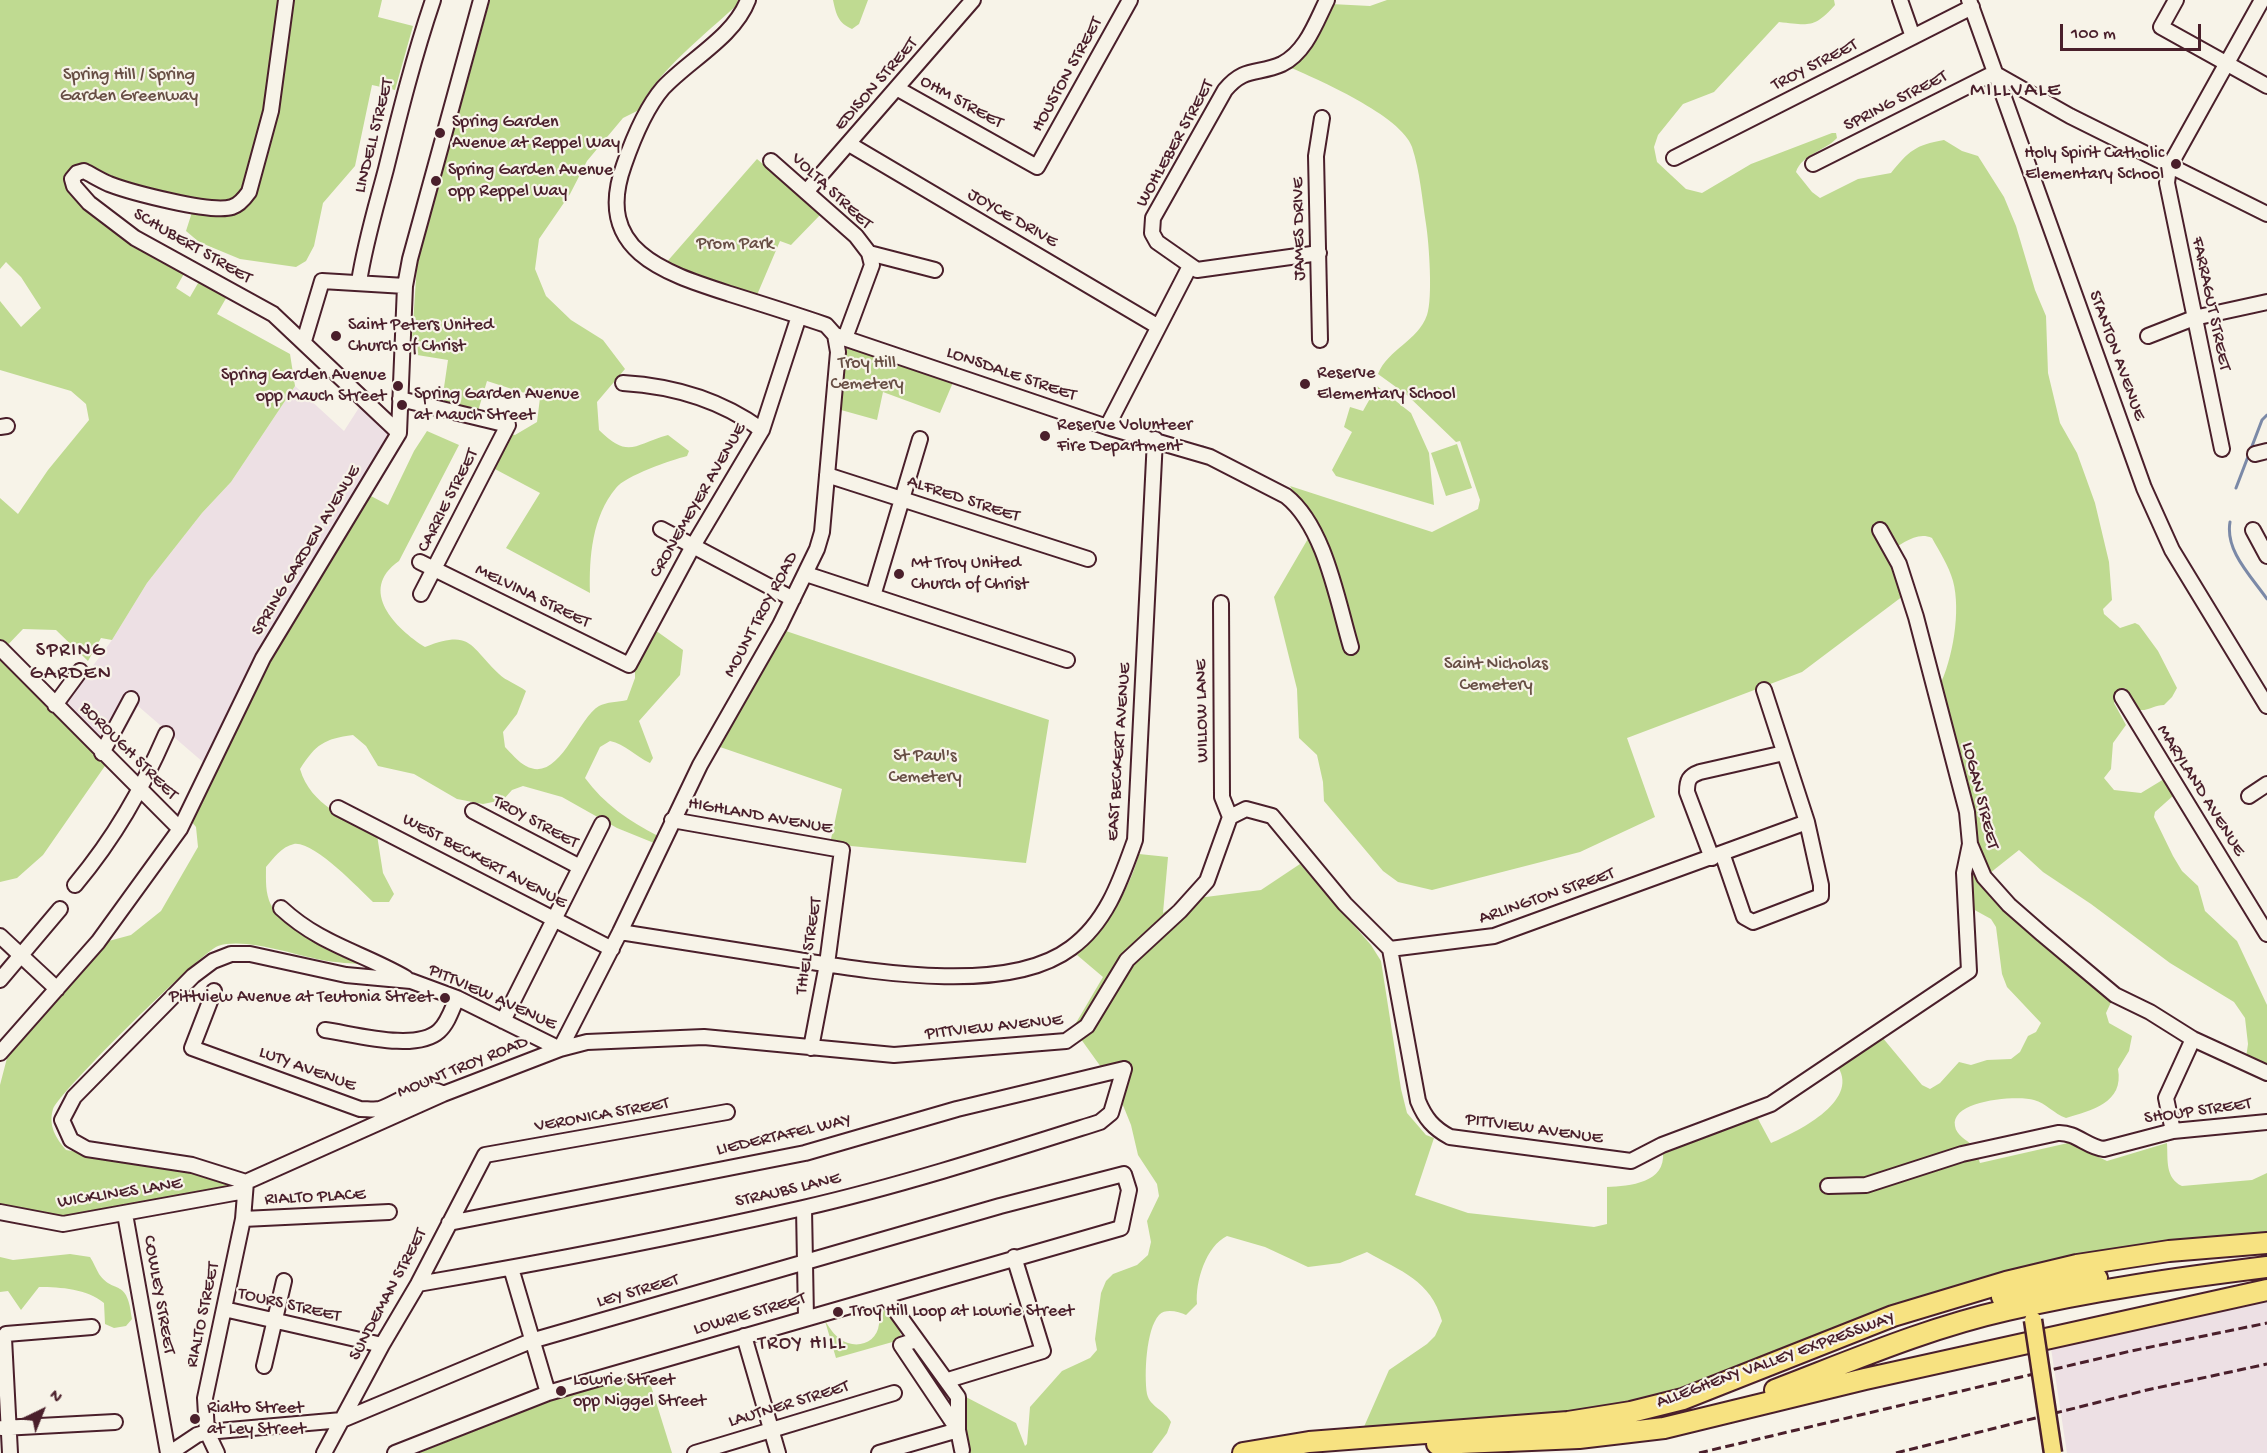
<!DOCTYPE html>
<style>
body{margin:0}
#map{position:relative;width:2267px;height:1453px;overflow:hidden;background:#f7f3e8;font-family:"Gochi Hand",sans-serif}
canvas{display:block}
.north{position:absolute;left:12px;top:1381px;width:60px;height:60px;-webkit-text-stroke:4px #f7f3e8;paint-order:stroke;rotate:43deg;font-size:16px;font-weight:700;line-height:24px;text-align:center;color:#4a1f2b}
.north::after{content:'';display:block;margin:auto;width:21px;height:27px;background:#4a1f2b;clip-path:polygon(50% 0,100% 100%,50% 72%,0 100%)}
.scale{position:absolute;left:2060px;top:24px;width:141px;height:27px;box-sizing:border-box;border:3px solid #4a1f2b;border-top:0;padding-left:8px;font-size:18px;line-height:21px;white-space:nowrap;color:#4a1f2b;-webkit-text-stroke:4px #f7f3e8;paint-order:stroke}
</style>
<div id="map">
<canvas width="2267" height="1453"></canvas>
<div class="north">N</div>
<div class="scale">100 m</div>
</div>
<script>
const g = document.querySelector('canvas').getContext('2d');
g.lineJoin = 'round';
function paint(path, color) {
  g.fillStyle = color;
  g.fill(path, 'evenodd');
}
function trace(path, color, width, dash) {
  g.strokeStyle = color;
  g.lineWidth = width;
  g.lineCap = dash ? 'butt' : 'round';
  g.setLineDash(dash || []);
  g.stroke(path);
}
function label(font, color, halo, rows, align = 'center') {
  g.font = font + ' "Gochi Hand",sans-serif';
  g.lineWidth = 4.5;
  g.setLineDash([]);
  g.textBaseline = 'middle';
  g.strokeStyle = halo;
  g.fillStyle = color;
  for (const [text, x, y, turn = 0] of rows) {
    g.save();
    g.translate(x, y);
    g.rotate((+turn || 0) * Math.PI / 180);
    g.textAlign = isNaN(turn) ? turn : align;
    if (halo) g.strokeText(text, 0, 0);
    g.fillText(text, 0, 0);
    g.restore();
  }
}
paint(new Path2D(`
 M295 386 344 431 362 403 393 432 251 669 204 763 138 706 107 763 58 713 112 640 147 583 202 513 231 482Z
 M2267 1298V1453H2067L2050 1342Z`), '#ede0e4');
paint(new Path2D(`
 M0 0H382L378 17 413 26 395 90 372 85 355 166 323 203 314 246 306 261 296 267 240 259 199 242 186 231 193 209 85 174 77 182 85 191 186 270 176 288 190 297 201 278 229 293 217 314 290 354 295 386 231 482 202 513 147 583 112 640 101 638 88 661 56 630 23 629 0 653V498L18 514 48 470 89 420 86 404 71 391 0 370V301L21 327 41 308 21 277 6 262 0 269Z
 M490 0H738L737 5C709 31 652 76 639 110L623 118 587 161 570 194 539 239 535 269 546 296 571 320 603 340 625 369 597 402 599 430C629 459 633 445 668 435L689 451 687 456C671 460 625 476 616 488 592 517 589 557 590 593L506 548 540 493 493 468 510 434 515 435 537 422 540 398 487 381 478 411 442 401 448 360 411 354 417 264Z
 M833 0H868L859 24 852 29C838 23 836 14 833 0Z
 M1387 0H1834L1835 5C1814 29 1808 25 1779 22L1714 92 1683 104 1658 135 1654 147 1657 162 1686 189 1702 193 1751 164 1832 133H1836L1837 138C1825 151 1802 154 1796 172L1812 192 1820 198 1858 179 1891 173C1909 151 1915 145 1944 140L1962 151 1978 156 2004 197 2016 226 2035 290 2046 316 2048 373 2060 423 2077 453 2095 503 2109 562 2112 600 2103 609 2104 614 2120 628 2135 623 2139 625 2158 651 2177 688 2172 697 2164 705C2155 705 2148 711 2140 710L2125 688H2120L2114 703 2126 725 2113 743 2111 769 2104 778 2114 790 2141 793 2164 779 2174 795 2155 812 2154 817 2173 856 2182 871 2198 886 2205 911 2237 941 2267 1005V1066L2246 1058 2248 1044 2245 1018 2234 1002 2170 963 2091 904 2043 872 2019 850 1990 873 1975 846 1939 687C1953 659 1961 611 1953 581 1949 566 1939 551 1932 538 1916 531 1901 545 1887 553L1903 596 1802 672 1627 738 1655 817 1580 852 1432 890 1398 882 1383 871 1324 801 1323 782 1317 755 1299 738 1297 689 1274 597 1316 525 1290 486 1432 532 1478 509 1480 500 1460 441 1456 442 1407 395 1378 374C1388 349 1418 341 1427 315 1433 298 1429 243 1426 224 1422 199 1420 171 1412 147 1402 116 1317 79 1287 66L1331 4 1370 6Z
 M757 159 821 214 791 245 780 241 757 295 665 264Z
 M847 345 954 380 940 413 883 392 877 420 841 410Z
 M1377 386 1411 413 1429 453 1434 505 1336 476 1332 470 1352 432 1344 427 1350 407 1363 411Z
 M427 431 459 445 399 561C357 590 396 629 425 647 472 629 469 646 499 674 506 681 517 684 526 691L517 714 503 732 505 747C511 753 518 762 526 766 559 784 577 719 599 706 606 702 619 702 627 700L635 678V666L655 630 683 650 680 675 639 721 653 758 650 763C635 756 625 744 610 741L600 747 585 778C604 804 629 821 658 836L654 843 617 828 562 797 523 786 512 790 503 800 483 804 457 799 414 774 378 766 366 746 353 735C324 739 316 744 300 769 311 806 346 817 377 835L383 873 394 894 389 902H373C358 888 314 841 294 844 281 847 274 858 266 867 266 880 265 893 271 905 279 921 348 954 367 965 352 963 336 963 322 960 294 955 245 937 218 946 200 953 60 1091 53 1109 48 1126 56 1138 66 1150L192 1172 242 1186 62 1217 0 1205V1085L7 1058 105 942 131 935 161 911 198 847 196 827 191 821 256 680 369 495 388 505 414 451Z
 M1457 444 1472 488 1446 496 1431 453Z
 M783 630 1049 720 1026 863 851 846 831 839 842 789 720 747Z
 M0 654 107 763 43 855 17 878 0 882Z
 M1139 854 1168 857 1163 913 1182 900 1261 890 1300 864 1371 945 1381 961 1401 1089 1407 1113 1426 1135 1434 1138 1415 1195 1468 1213 1594 1227 1607 1224V1187C1630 1186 1666 1183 1663 1152L1757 1117 1771 1143C1795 1133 1860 1102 1838 1067L1882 1037 1922 1085 1930 1089 1940 1083 1959 1062 1971 1065 1987 1060 2011 1059 2020 1052 2028 1036 2036 1032 2041 1023 2007 987 2002 974 1996 927 1991 919 1971 908 1972 868 1981 881 2113 998 2106 1013 2109 1023 2132 1036 2129 1051 2118 1069C2124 1103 2092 1110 2066 1118 2054 1114 2046 1103 2034 1100 2018 1095 1950 1100 1955 1126 1956 1135 1967 1140 1973 1146 1977 1150 1978 1158 1980 1163L2068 1143 2107 1161 2167 1143C2168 1160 2165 1178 2182 1186L2252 1180 2267 1173V1233L2120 1251 1793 1348 1670 1391 1602 1408 1363 1429 1389 1370 1427 1344 1435 1336 1442 1321C1431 1280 1400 1271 1367 1252L1340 1263 1308 1267 1265 1247 1227 1236C1206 1246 1195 1282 1197 1304L1186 1315C1179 1312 1166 1308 1159 1315 1146 1329 1144 1375 1147 1394 1150 1407 1165 1410 1171 1422L1167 1433 1152 1453H964V1396L1016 1423 1025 1446 1027 1444 1030 1407 1062 1371 1090 1358 1097 1350 1095 1339 1101 1293 1106 1281 1113 1274 1137 1265 1148 1255 1151 1242 1147 1221 1159 1196 1157 1184 1138 1155 1131 1125 1116 1088 1073 1028 1103 977 1077 955C1106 926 1128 894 1139 854Z
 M70 1254 90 1257C94 1263 96 1269 99 1274 115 1296 127 1276 132 1319L126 1326 114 1328 105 1324 104 1303C87 1289 61 1287 39 1287L21 1310 8 1291 0 1292V1257L13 1260Z
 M883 1304 898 1324 901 1336 896 1341 836 1358 825 1321C829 1327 834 1335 840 1339 855 1350 877 1344 879 1324 880 1318 878 1311 878 1305Z
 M647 1373 672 1453H419L552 1399Z`), '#bfda91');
trace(new Path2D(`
 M1203 447 1212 451
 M2236 488 2262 420 2267 415
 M2230 522C2225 551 2251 576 2267 599`), '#7b89a7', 3);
const minor = new Path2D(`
 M286 0 271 111 249 192C244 199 239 205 232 207 212 214 130 192 109 184 100 180 92 175 84 171L77 173 72 179 74 186 89 203 135 238 273 314 399 433
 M1900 0 1913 37
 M1969 0 2144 488 2172 550 2267 706
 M2176 0 2161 27 2267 86
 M1994 73 2070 116 2267 214
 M898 89 1037 167 1130 0
 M849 144 1157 326
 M1674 158 1972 7
 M771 161 856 236 869 253 935 270
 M1813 164 1994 73
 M806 192 973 0
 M1319 253 1197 270 1157 242 1152 233 1153 218 1225 90C1245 66 1258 75 1282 64 1306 52 1316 22 1327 0
 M359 282C365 243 376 207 386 169 400 112 414 56 433 0
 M835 335 1107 427 1210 457 1286 496C1325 527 1337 600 1351 647
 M2148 336 2194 318 2267 302
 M845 338 872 265 869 253
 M1320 340 1316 156 1322 118
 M304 341 322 281 405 286
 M623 383C673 386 721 400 762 430
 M400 399 508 425 421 594
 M0 427 7 426
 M1107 427 1190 266
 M2222 449 2167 183 2169 167 2262 0
 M2255 454 2267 451
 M827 475 1088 559
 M661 529 793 599
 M1880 530 1899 564 1916 617 1967 812 1970 844 1984 877 2009 905 2041 933 2115 995 2150 1012 2193 1039 2267 1073
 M2253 530 2267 556
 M420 562 629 665 693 546 762 430 799 316
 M806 574 1067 660
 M873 596 920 439
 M1221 603 1222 797 1230 817
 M0 648 180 829
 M2122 697 2267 934
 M55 705 80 671
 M102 753 131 699
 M2249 796 2267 784
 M338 808 612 949
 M473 811 580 867
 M672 820 842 850 827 964 811 1048
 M1722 853 1744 917 1753 922 1821 896V885L1807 822 1764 690
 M1712 858 1687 792C1687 780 1689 776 1700 772L1784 753
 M75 885C115 837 141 791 166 734
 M281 908C321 945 361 952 406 978
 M620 932C671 940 722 948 773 956 854 968 1003 999 1071 948 1107 922 1121 879 1135 840L1155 439
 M0 936 57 989
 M1390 949 1494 936 1807 822
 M0 980 60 909
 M214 991 192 1048 360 1109C367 1109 374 1110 380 1109 398 1103 425 1081 443 1094
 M503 1021 602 824
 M325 1030C354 1034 416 1052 439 1031 448 1023 452 1009 457 998
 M560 1049 620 932 700 765 780 625 817 549 822 532 838 352 835 335 826 325C794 314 762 304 730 294 665 273 593 251 624 165 633 139 645 109 663 88 689 60 734 37 748 0
 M0 1053 98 942 180 829 263 658 399 433 405 286 410 259 481 0
 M2173 1131 2166 1098 2193 1039
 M246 1182 443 1094 560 1049 587 1042 704 1037 894 1055 1066 1041 1087 1026 1127 960 1180 911 1207 881 1230 817 1246 809 1272 816 1345 904 1390 949 1418 1101C1425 1118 1433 1128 1450 1137L1631 1161 1662 1145 1771 1104 1969 971 1964 873 1970 844
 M246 1182 192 1165 87 1149 71 1140 62 1120 74 1097 193 976 213 961 231 954H250L346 975 411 981 457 998 560 1049
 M1828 1186 1866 1185 1962 1154 2058 1133C2076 1132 2087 1147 2104 1149L2173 1131 2267 1122
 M804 1208 806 1318
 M0 1212 63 1224 245 1191
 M125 1214 168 1453
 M243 1219 389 1212
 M449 1223 805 1153 957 1109 1124 1069
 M511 1268 548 1393
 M418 1284C547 1262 676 1237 803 1208 903 1185 1002 1153 1100 1122L1111 1113 1124 1069
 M224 1309 382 1345
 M744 1336 778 1453
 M916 1340 901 1345 958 1430 962 1450
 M264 1366 284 1281
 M948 1380 1043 1351 1014 1257
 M2 1428 115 1422
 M10 1453 4 1338 6 1334 92 1327
 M170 1453 197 1435 207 1432 342 1420 531 1341 1000 1206 1124 1174 1129 1190 1121 1228 548 1393 395 1453
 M217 1453 207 1432 205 1398 243 1219 246 1182
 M324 1453 382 1345 418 1284 485 1155 727 1112
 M695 1453 894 1393
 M879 1453 958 1430V1397L885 1296`);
const highway = new Path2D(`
 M2002 1297 2097 1278
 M1775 1390C1851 1361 1927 1328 2007 1310 2093 1290 2179 1278 2267 1267
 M1437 1444 1579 1438 1664 1428 1865 1379 2267 1290
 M1243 1453 1309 1442 1568 1422 1631 1412 1683 1399 1893 1316 2006 1282 2077 1265 2169 1251 2267 1243`);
trace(minor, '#4a1f2b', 18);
trace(highway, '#4a1f2b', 24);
trace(minor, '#f7f3e8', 14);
trace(highway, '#f7e281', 20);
trace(new Path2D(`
 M1699 1453 2131 1351 2267 1323
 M1896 1453 2147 1390 2267 1364`), '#4a1f2b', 3, [9, 4.5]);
const majorBridge = new Path2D(`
 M2033 1320 2053 1453`);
trace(majorBridge, '#4a1f2b', 21, []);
trace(majorBridge, '#f7e281', 16);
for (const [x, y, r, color] of [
 [440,133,6,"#4a1f2b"],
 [2176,164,6,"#4a1f2b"],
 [436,181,6,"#4a1f2b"],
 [336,336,6,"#4a1f2b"],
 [1305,384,6,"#4a1f2b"],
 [398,386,6,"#4a1f2b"],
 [402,405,6,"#4a1f2b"],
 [1045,436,6,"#4a1f2b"],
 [899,574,6,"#4a1f2b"],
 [445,998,6,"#4a1f2b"],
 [838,1312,6,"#4a1f2b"],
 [561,1391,6,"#4a1f2b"],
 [195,1419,6,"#4a1f2b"]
]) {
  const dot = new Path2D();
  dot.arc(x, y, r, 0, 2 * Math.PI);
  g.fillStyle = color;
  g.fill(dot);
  trace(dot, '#f7f3e8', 2);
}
label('18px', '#4a1f2b', '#f7f3e8', [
 ["TROY STREET",1815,66,-27],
 ["HOUSTON STREET",1068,75,-61],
 ["EDISON STREET",877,85,-49],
 ["SPRING STREET",1896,102,-27],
 ["OHM STREET",961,103,29],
 ["LINDELL STREET",375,136,-76],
 ["WOHLEBER STREET",1176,144,-61],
 ["VOLTA STREET",831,192,43],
 ["JOYCE DRIVE",1012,219,30],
 ["JAMES DRIVE",1300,229,-91],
 ["SCHUBERT STREET",192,247,30],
 ["FARRAGUT STREET",2210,304,78],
 ["STANTON AVENUE",2116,356,70],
 ["LONSDALE STREET",1011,375,19],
 ["ALFRED STREET",963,500,18],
 ["CARRIE STREET",449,501,-63],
 ["CRONEMEYER AVENUE",699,501,-60],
 ["SPRING GARDEN AVENUE",307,551,-59],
 ["MELVINA STREET",532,597,26],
 ["MOUNT TROY ROAD",762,615,-62],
 ["WILLOW LANE",1203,711,-91],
 ["BOROUGH STREET",128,752,45],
 ["EAST BECKERT AVENUE",1120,752,-86],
 ["MARYLAND AVENUE",2200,791,58],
 ["LOGAN STREET",1979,796,76],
 ["HIGHLAND AVENUE",760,817,10],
 ["TROY STREET",535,823,28],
 ["WEST BECKERT AVENUE",484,862,28],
 ["ARLINGTON STREET",1547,897,-19],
 ["THIEL STREET",810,946,-81],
 ["PITTVIEW AVENUE",492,998,24],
 ["PITTVIEW AVENUE",994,1028,-6],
 ["MOUNT TROY ROAD",463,1068,-22],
 ["LUTY AVENUE",307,1070,20],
 ["SHOUP STREET",2198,1112,-8],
 ["VERONICA STREET",602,1116,-10],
 ["PITTVIEW AVENUE",1534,1130,8],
 ["LIEDERTAFEL WAY",784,1136,-13],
 ["STRAUBS LANE",788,1191,-13],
 ["WICKLINES LANE",120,1194,-9],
 ["RIALTO PLACE",315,1198,-3],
 ["LEY STREET",638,1292,-16],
 ["COWLEY STREET",158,1295,80],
 ["SUNDEMAN STREET",389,1295,-62],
 ["TOURS STREET",289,1306,13],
 ["RIALTO STREET",204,1315,-78],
 ["LOWRIE STREET",750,1315,-16],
 ["ALLEGHENY VALLEY EXPRESSWAY",1776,1361,-20],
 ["LAUTNER STREET",789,1405,-17]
]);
label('18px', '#674e44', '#f7f3e8', [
 ["Spring Hill / Spring",129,76],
 ["Garden Greenway",129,97],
 ["Prom Park",735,245],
 ["Troy Hill",867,364],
 ["Cemetery",867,385],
 ["Saint Nicholas",1496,665],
 ["Cemetery",1496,686],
 ["St Paul's",925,757],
 ["Cemetery",925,778]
]);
label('18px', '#4a1f2b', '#f7f3e8', [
 ["Spring Garden",452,123],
 ["Avenue at Reppel Way",452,144],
 ["Holy Spirit Catholic",2164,154,"right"],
 ["Elementary School",2164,175,"right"],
 ["Spring Garden Avenue",448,171],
 ["opp Reppel Way",448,192],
 ["Saint Peters United",348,326],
 ["Church of Christ",348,347],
 ["Reserve",1317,374],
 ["Elementary School",1317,395],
 ["Spring Garden Avenue",386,376,"right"],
 ["opp Mauch Street",386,397,"right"],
 ["Spring Garden Avenue",414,395],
 ["at Mauch Street",414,416],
 ["Reserve Volunteer",1057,426],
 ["Fire Department",1057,447],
 ["Mt Troy United",911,564],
 ["Church of Christ",911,585],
 ["Pittview Avenue at Teutonia Street",433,998,"right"],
 ["Troy Hill Loop at Lowrie Street",850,1312],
 ["Lowrie Street",573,1381],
 ["opp Niggel Street",573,1402],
 ["Rialto Street",207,1409],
 ["at Ley Street",207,1430]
], 'left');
g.letterSpacing = '1.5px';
label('20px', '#4a1f2b', '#f7f3e8', [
 ["SPRING",71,652],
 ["GARDEN",71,675],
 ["TROY HILL",802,1345]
]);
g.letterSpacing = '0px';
g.letterSpacing = '1.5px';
label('21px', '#4a1f2b', '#f7f3e8', [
 ["MILLVALE",2016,92]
]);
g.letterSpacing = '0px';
</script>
